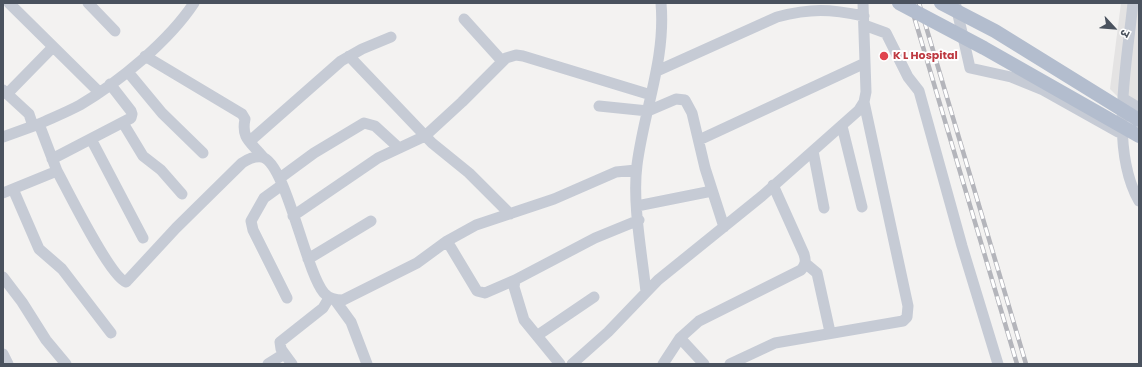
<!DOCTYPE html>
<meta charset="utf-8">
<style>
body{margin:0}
#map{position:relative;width:1142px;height:367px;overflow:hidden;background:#f3f2f1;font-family:Poppins,"Noto Sans Devanagari",sans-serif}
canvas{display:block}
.frame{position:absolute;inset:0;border:4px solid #4a525e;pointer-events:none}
.north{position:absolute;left:1094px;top:8px;width:40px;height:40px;-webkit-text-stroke:3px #fff;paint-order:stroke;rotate:116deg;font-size:11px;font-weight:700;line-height:16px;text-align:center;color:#4a525e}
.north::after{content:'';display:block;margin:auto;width:14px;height:18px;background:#4a525e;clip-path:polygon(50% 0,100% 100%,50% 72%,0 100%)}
</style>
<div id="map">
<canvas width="1142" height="367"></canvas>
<div class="frame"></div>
<div class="north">उ</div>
</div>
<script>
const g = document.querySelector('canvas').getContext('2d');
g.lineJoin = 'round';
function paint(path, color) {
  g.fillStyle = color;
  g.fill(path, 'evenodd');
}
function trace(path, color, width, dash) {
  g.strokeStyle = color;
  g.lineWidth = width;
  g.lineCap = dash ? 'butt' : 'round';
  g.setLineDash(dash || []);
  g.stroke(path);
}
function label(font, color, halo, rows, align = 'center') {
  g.font = font + ' Poppins,sans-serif';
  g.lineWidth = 4;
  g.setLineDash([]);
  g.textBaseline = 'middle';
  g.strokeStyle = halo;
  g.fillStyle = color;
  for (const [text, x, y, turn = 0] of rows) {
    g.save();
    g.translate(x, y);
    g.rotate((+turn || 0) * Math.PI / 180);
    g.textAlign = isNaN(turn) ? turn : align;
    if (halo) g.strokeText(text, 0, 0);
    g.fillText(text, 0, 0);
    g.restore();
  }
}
paint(new Path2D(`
 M1121 3H1139V118L1110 89Z`), '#e4e3e3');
trace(new Path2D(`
 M9 3 99 92
 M88 3 115 31
 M1133 3C1127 62 1109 149 1139 201
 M956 6 970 68 1011 77 1043 90 1118 132
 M464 19 502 61
 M864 25 886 33 908 77 919 91 962 246 998 364
 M145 56 242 114 245 119C241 139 251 142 263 157
 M349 56 432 143 469 173 510 214
 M657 71 777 17C811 8 830 9 864 16
 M128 72 162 113 203 153
 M3 90 29 114 33 126
 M7 94 53 47
 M1124 99 1139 108
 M599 106 648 111 676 99 685 100 692 113 705 168 724 227
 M123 123 143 156 161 170 182 194
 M842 126 862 207
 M3 137 39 124
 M91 139 143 238
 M699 140 865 63
 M250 141 341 61 362 49 391 37
 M813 151 824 208
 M52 159 131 118 132 114 131 111 110 84
 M57 171C67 189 110 277 126 282L176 228 242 163C248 159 255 156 262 157 286 163 305 270 324 293 329 299 336 300 343 300L417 263 447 241 476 225 554 199 616 172 636 170
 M280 178 314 153 364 123 375 126 399 148
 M282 185 264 198 251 221 253 230 287 298
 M13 189 39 249 62 269 111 333
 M3 193 57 171 39 124C52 118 67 112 80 105 119 82 169 41 194 3
 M637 206 712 191
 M293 216 378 158 425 136 462 102 506 58 516 55 523 56 651 95
 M447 241 477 291 485 293 515 280
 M308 259 371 221
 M805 263 817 273 830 332
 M3 277 22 302 46 340 66 364
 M646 292C642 254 632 202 637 165 644 110 666 59 661 3
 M335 300 351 322 367 364
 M538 335 594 297
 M680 338 704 364
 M3 354 8 364
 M268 364 284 354
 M292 364 281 349 280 342 323 308 329 298
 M560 364 524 320 514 287 515 280 595 238 639 220
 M572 364 608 332 658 280 762 196 859 110 864 102 866 92 863 3
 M663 364 680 338 699 321 801 270C806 264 806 261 804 254L773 185
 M730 364 775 343 903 321 907 317 908 306 864 102`), '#c6cbd5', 11);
const rail = new Path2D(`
 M910 3 1017 364
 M919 3 1026 364`);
trace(rail, '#b4b5bb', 4.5);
trace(rail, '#fff', 3, [9]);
trace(new Path2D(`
 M899 3 984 48 1139 136
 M941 3 995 31 1139 120`), '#b3bdce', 14);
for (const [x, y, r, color] of [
 [884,56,5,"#e0444e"]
]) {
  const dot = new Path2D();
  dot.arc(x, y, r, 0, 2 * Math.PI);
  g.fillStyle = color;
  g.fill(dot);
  trace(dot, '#fff', 1.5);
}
label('bold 11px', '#be3a42', '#fff', [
 ["K L Hospital",893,56]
], 'left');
</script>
